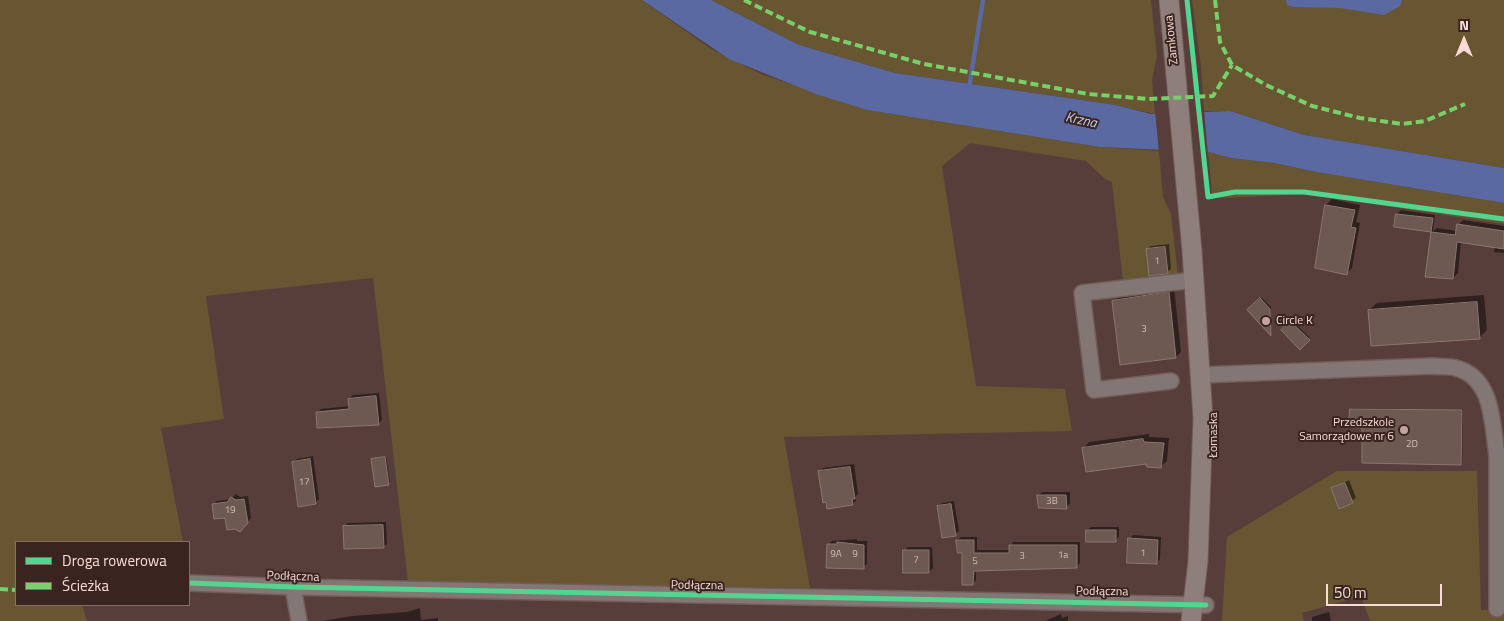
<!DOCTYPE html>
<meta charset="utf-8">
<style>
body{margin:0}
#map{position:relative;width:1504px;height:621px;overflow:hidden;background:#583e3a;font-family:"Titillium Web",sans-serif}
canvas{display:block}
.legend{position:absolute;left:15px;top:541px;width:175px;height:65px;box-sizing:border-box;background:#3a2420;border:1px solid #866d68;margin:0;padding:6px 9px;list-style:none;font-size:15px;color:#f9dbd5}
.legend li{display:flex;align-items:center;gap:10px;height:25px}
.legend b{width:25px;border:1px solid #866d68}
.north{position:absolute;left:1439px;top:15px;width:50px;height:50px;-webkit-text-stroke:4px #3a2420;paint-order:stroke;rotate:0deg;font-size:14px;font-weight:700;line-height:20px;text-align:center;color:#f9dbd5}
.north::after{content:'';display:block;margin:auto;width:18px;height:22px;background:#f9dbd5;clip-path:polygon(50% 0,100% 100%,50% 72%,0 100%)}
.scale{position:absolute;left:1326px;top:584px;width:116px;height:22px;box-sizing:border-box;border:2px solid #f9dbd5;border-top:0;padding-left:6px;font-size:15px;line-height:18px;white-space:nowrap;color:#f9dbd5;-webkit-text-stroke:4px #3a2420;paint-order:stroke}
</style>
<div id="map">
<canvas width="1504" height="621"></canvas>
<ul class="legend">
<li><b style="height:6px;background:#53d58f"></b>Droga rowerowa</li>
<li><b style="height:6px;background:#78d068"></b>Ścieżka</li>
</ul>
<div class="north">N</div>
<div class="scale">50 m</div>
</div>
<script>
const g = document.querySelector('canvas').getContext('2d');
g.lineJoin = 'round';
function paint(path, color) {
  g.fillStyle = color;
  g.fill(path, 'evenodd');
}
function trace(path, color, width, dash) {
  g.strokeStyle = color;
  g.lineWidth = width;
  g.lineCap = dash ? 'butt' : 'round';
  g.setLineDash(dash || []);
  g.stroke(path);
}
function label(font, color, halo, rows, align = 'center') {
  g.font = font + ' "Titillium Web",sans-serif';
  g.lineWidth = 4;
  g.setLineDash([]);
  g.textBaseline = 'middle';
  g.strokeStyle = halo;
  g.fillStyle = color;
  for (const [text, x, y, turn = 0] of rows) {
    g.save();
    g.translate(x, y);
    g.rotate((+turn || 0) * Math.PI / 180);
    g.textAlign = isNaN(turn) ? turn : align;
    if (halo) g.strokeText(text, 0, 0);
    g.fillText(text, 0, 0);
    g.restore();
  }
}
paint(new Path2D(`
 M0 0H642L711 49 761 74 867 110 1100 147 1159 151 1163 197 1171 214 1178 276 1123 281 1112 182 1105 179 1086 161 970 143 942 166 976 386 1065 389 1072 431 784 437 810 588 408 582 373 278 206 296 224 419 161 428 183 542H16V605H82L87 621H0Z
 M711 0H1151L1157 56 1152 80 1155 114 1116 105 895 73 799 45Z
 M1192 0H1504V168L1304 135 1230 111H1204L1201 66Z
 M1208 152 1231 158 1274 163 1316 172 1504 203V224L1307 194 1223 198 1212 193Z
 M1337 471H1477L1481 610 1504 609V621H1370L1361 596 1302 613 1304 621H1222L1227 537Z`), '#675631');
paint(new Path2D(`
 M642 0H711L799 45 895 73 1116 105 1151 114 1230 111 1304 135 1504 168V203L1316 172 1274 163 1231 158 1208 152 1100 147 867 110 816 94 729 59Z
 M1286 0H1402L1400 6 1384 15 1340 8 1293 7 1287 5Z`), '#5a69a1');
paint(new Path2D(`
 M1204 109 1208 155 1159 153 1155 111Z`), '#583e3a');
paint(new Path2D(`
 M1332 199 1360 205 1356 222 1360 223 1352 268 1347 273 1316 267 1326 205Z
 M1401 210 1435 215 1433 231 1437 228 1457 231 1458 225 1463 220 1504 226V253L1494 252 1495 246 1461 241 1458 273 1453 278 1426 276 1432 231 1395 226 1397 214Z
 M1169 244 1171 269 1167 272 1147 249 1151 246Z
 M1174 287 1181 352 1176 357 1114 302 1119 296Z
 M1484 295 1487 330 1479 338 1369 310 1377 303Z
 M1262 298 1271 307V335L1248 310Z
 M1292 320 1310 338 1300 348 1282 330Z
 M379 393 382 420 378 424 317 413 321 409 350 406 349 399 353 395Z
 M1352 408 1463 410 1462 462 1460 463 1364 427 1351 409Z
 M1149 434V437L1169 438 1167 461 1161 466 1084 448 1089 442Z
 M313 456 319 499 315 503 294 462 297 459Z
 M386 457 390 482 388 483 373 460Z
 M854 464 858 494 855 497 856 501 852 504 827 501 819 472 823 468Z
 M1349 480 1356 498 1340 507 1333 489Z
 M1042 492H1070V504L1066 507 1038 496Z
 M236 494 240 497 248 496 251 518 240 530 213 505 217 501 231 499Z
 M954 501 959 531 955 534 938 506 942 503Z
 M386 522 387 544 383 547 345 526 348 523Z
 M1091 527H1119V537L1115 540 1087 530Z
 M1133 535 1161 537 1160 559 1157 563 1130 539Z
 M961 537H977V550H1010V546L1013 542H1080V563L1076 567 976 569V580L973 584 964 552 957 540Z
 M857 539V541H867V564L863 567 828 545 832 541Z
 M908 547H932L933 568 929 572 904 551Z
 M420 608 421 620 438 618V621H322L352 616 407 612Z
 M1329 612 1331 621H1312V617Z
 M1061 614 1062 618 1068 616V621H1045Z`), '#0007');
trace(new Path2D(`
 M969 88 983 0`), '#5a69a1', 4.5);
const building = new Path2D(`
 M1325 205 1355 210 1351 227 1356 228 1347 275 1315 268Z
 M1396 214 1433 218 1431 232 1394 227Z
 M1457 224 1504 231V249L1457 242 1453 279 1425 277 1431 232 1455 235Z
 M1165 247 1168 274 1149 276 1146 249Z
 M1169 292 1176 358 1120 365 1112 301Z
 M1260 298 1270 309 1271 336 1247 310Z
 M1477 302 1480 339 1371 346 1368 310Z
 M1290 321 1310 340 1300 350 1281 330Z
 M376 396 379 425 317 428 316 412 349 409 348 399Z
 M1350 409 1462 410 1461 465 1362 463V428L1349 427Z
 M1143 439 1144 442 1164 443 1161 468 1147 467 1146 464 1086 472 1082 448Z
 M385 457 389 485 375 487 371 459Z
 M310 459 316 504 298 507 292 462Z
 M850 467 855 499H852L853 505 827 509 826 502 823 503 818 471Z
 M1345 483 1353 503 1339 509 1331 488Z
 M1037 495H1066L1067 509 1039 508Z
 M231 497 236 500 244 499 248 523 240 532 235 529 227 530 225 518 214 519 212 504 227 502Z
 M951 504 956 536 942 538 937 506Z
 M383 525 384 548 344 549 343 526Z
 M1086 530H1116V542H1086Z
 M1128 538 1158 540 1157 564 1127 563Z
 M956 540H974V553H1009V545H1077V568L974 571 973 585H962V553H958Z
 M837 542 864 545V569L826 568 827 544H837Z
 M903 550H929V573H903Z`);
paint(building, '#6d5952');
trace(building, '#8b766f', 1);
const minor = new Path2D(`
 M1201 375 1433 366C1440 367 1449 366 1456 368 1494 378 1492 425 1497 456H1504
 M1171 381 1094 390 1082 293 1194 280
 M1497 456V609
 M189 583 293 587 1206 605
 M293 587 299 621`);
const major = new Path2D(`
 M1169 0 1192 251 1203 418 1198 561 1191 621`);
trace(minor, '#735c58', 18);
trace(major, '#735c58', 21);
trace(minor, '#827775', 15);
trace(major, '#8f7f7c', 19);
trace(new Path2D(`
 M744 0 810 32 924 64 1088 94 1148 99 1213 96 1232 65
 M1215 0 1220 42 1232 65 1266 85 1312 106 1360 118 1402 124 1425 121 1465 104
 M0 589 16 590`), '#78d068', 4, [8, 4]);
trace(new Path2D(`
 M1187 0 1208 197 1235 192H1304L1504 219
 M189 583 293 587 1206 605`), '#53d58f', 5);
for (const [x, y, r, color] of [
 [1266,321,5,"#c1a49f"],
 [1404,430,5,"#c1a49f"]
]) {
  const dot = new Path2D();
  dot.arc(x, y, r, 0, 2 * Math.PI);
  g.fillStyle = color;
  g.fill(dot);
  trace(dot, '#3a2420', 2);
}
label('10px', '#d6bab4', null, [
 ["1",1157,262],
 ["3",1144,330],
 ["2D",1412,445],
 ["17",304,483],
 ["3B",1052,502],
 ["19",230,511],
 ["1",1143,554],
 ["9A",836,555],
 ["9",855,555],
 ["1a",1063,556],
 ["3",1022,557],
 ["7",916,561],
 ["5",975,562]
]);
label('12px', '#f9dbd5', '#3a2420', [
 ["Zamkowa",1172,40,-96],
 ["Łomaska",1214,435,-90],
 ["Podłączna",293,577,2],
 ["Podłączna",697,586,1],
 ["Podłączna",1102,592,1]
]);
label('12px', '#f9dbd5', '#3a2420', [
 ["Circle K",1276,321],
 ["Przedszkole",1394,423,"right"],
 ["Samorządowe nr 6",1394,437,"right"]
], 'left');
label('italic 14px', '#c2cef2', '#3a2420', [
 ["Krzna",1081,121,12]
]);
</script>
